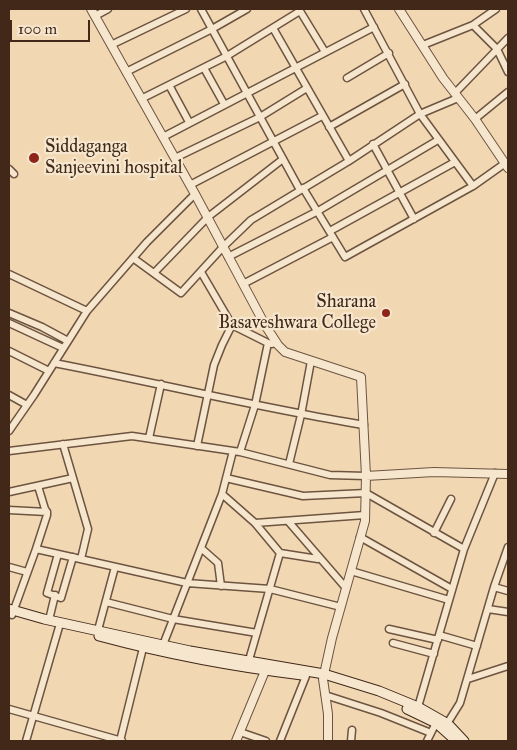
<!DOCTYPE html>
<style>
body{margin:0}
#map{position:relative;width:517px;height:750px;overflow:hidden;background:#f1d8b3;font-family:"IM FELL Great Primer",serif}
canvas{display:block}
.frame{position:absolute;inset:0;border:10px solid #412819;pointer-events:none}
.scale{position:absolute;left:10px;top:20px;width:80px;height:22px;box-sizing:border-box;border:2px solid #412819;border-top:0;padding-left:6px;font-size:15px;line-height:18px;white-space:nowrap;color:#412819;-webkit-text-stroke:4px #f6e6ce;paint-order:stroke}
</style>
<div id="map">
<canvas width="517" height="750"></canvas>
<div class="frame"></div>
<div class="scale">100 m</div>
</div>
<script>
const g = document.querySelector('canvas').getContext('2d');
g.lineJoin = 'round';
function trace(path, color, width, dash) {
  g.strokeStyle = color;
  g.lineWidth = width;
  g.lineCap = dash ? 'butt' : 'round';
  g.setLineDash(dash || []);
  g.stroke(path);
}
function label(font, color, halo, rows, align = 'center') {
  g.font = font + ' "IM FELL Great Primer",serif';
  g.lineWidth = 4.5;
  g.setLineDash([]);
  g.textBaseline = 'middle';
  g.strokeStyle = halo;
  g.fillStyle = color;
  for (const [text, x, y, turn = 0] of rows) {
    g.save();
    g.translate(x, y);
    g.rotate((+turn || 0) * Math.PI / 180);
    g.textAlign = isNaN(turn) ? turn : align;
    if (halo) g.strokeText(text, 0, 0);
    g.fillText(text, 0, 0);
    g.restore();
  }
}
const minor = new Path2D(`
 M201 9 300 190
 M364 9 420 114 473 186
 M95 16 108 9
 M473 25 497 49 508 72
 M273 28 349 161
 M111 45 186 9
 M423 45 473 25 496 9
 M204 68 224 104
 M126 72 212 29 247 9
 M347 78 389 53
 M169 85 189 122
 M455 93 508 38
 M141 99 227 56 300 11 325 52
 M475 119 508 92
 M329 127 405 84
 M163 137 374 27
 M373 144 414 219
 M175 158 260 117 307 88
 M9 169 14 174
 M190 185 322 116
 M303 188 345 257 473 186 504 164
 M330 231 455 162
 M228 257 318 211 438 140
 M133 258 181 293 223 247 251 220 349 161 420 114 458 98
 M201 272 232 325 268 343 272 344
 M154 273 208 217 283 159
 M9 274 87 311
 M243 284 333 237
 M9 313 42 327 68 341
 M9 323 63 348
 M9 351 49 371
 M54 363C158 383 260 408 364 425
 M9 395 27 405
 M9 431 34 395 87 311 147 242 195 194
 M149 438 161 384
 M63 444 88 529 81 559
 M197 446 214 365 222 345 232 325
 M9 451 132 436 240 452 330 475 366 476
 M240 452 255 405 268 343
 M289 464 301 415 311 361
 M226 478 303 496 366 493 464 549 418 707
 M38 486 45 509 47 512
 M9 492 73 478
 M222 494 255 523
 M9 510 47 512V515L36 549
 M288 521 346 588
 M434 533 451 499
 M360 537 452 589
 M201 548 218 563 221 586
 M464 549 495 473
 M280 553 318 559
 M58 554 47 593 61 598 73 557
 M9 567 27 572
 M351 571 449 600
 M494 587 508 591
 M106 602 173 619 257 633
 M488 609 508 612
 M12 615 36 549 187 583 270 589 341 607
 M49 620 55 595
 M389 629 438 640
 M98 630 115 567
 M439 635 477 646
 M393 643 434 654
 M163 645 222 494 233 451
 M249 660 280 553 255 523 365 515
 M468 679 508 666
 M325 695 381 713 431 733
 M9 709 122 741
 M445 727 460 703 494 587 508 547
 M240 732 266 741
 M26 741 59 627
 M120 741 143 648
 M280 741 306 676
 M351 741 352 730
 M427 741 436 723`);
const tertiary = new Path2D(`
 M91 9 195 194 265 325 278 345 285 352 361 377 366 476 365 521 332 638 323 679 328 714V741
 M399 9 443 78 475 119 508 168
 M366 476 434 472 508 474
 M236 741 265 671`);
const secondary = new Path2D(`
 M9 609 44 619 190 651 324 674 379 691 418 707 448 724 464 741
 M99 636C166 654 234 667 302 675
 M407 709 436 723 454 739`);
trace(minor, '#6d5440', 9);
trace(tertiary, '#6d5440', 10);
trace(secondary, '#412819', 11);
trace(minor, '#f6e6ce', 6);
trace(tertiary, '#f6e6ce', 8);
trace(secondary, '#f6e6ce', 9);
for (const [x, y, r, color] of [
 [34,158,6,"#8f2418"],
 [386,313,5,"#8f2418"]
]) {
  const dot = new Path2D();
  dot.arc(x, y, r, 0, 2 * Math.PI);
  g.fillStyle = color;
  g.fill(dot);
  trace(dot, '#f6e6ce', 2);
}
label('18px', '#412819', '#f6e6ce', [
 ["Siddaganga",45,148],
 ["Sanjeevini hospital",45,169],
 ["Sharana",376,303,"right"],
 ["Basaveshwara College",376,324,"right"]
], 'left');
</script>
